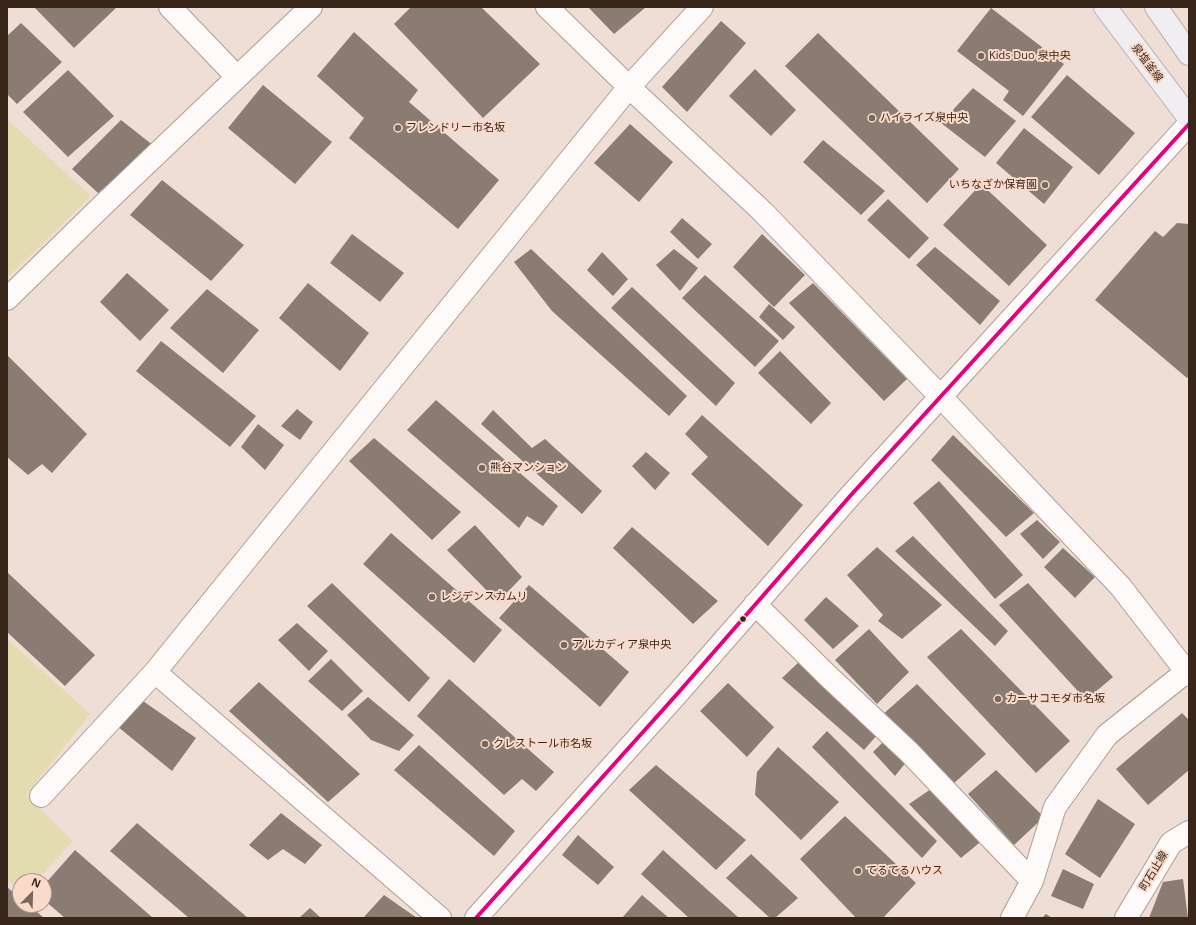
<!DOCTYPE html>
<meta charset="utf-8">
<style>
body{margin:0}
#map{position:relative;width:1196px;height:925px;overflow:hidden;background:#efded5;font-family:"Open Sans",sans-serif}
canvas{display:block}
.frame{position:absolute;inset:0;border:8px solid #39261b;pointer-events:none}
.north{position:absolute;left:12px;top:873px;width:40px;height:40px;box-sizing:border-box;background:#fadbca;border:1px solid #ad9384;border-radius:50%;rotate:23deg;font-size:11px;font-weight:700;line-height:16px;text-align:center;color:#39261b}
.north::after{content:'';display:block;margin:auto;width:14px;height:18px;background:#79665c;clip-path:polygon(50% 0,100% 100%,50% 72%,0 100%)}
</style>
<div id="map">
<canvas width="1196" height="925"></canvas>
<div class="frame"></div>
<div class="north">N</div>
</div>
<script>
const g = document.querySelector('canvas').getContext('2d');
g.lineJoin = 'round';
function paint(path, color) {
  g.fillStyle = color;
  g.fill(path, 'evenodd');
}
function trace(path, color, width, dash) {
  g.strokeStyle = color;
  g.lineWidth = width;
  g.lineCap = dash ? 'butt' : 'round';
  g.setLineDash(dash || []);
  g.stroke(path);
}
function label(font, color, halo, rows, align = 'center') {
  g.font = font + ' "Open Sans","Noto Sans JP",sans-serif';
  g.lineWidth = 4;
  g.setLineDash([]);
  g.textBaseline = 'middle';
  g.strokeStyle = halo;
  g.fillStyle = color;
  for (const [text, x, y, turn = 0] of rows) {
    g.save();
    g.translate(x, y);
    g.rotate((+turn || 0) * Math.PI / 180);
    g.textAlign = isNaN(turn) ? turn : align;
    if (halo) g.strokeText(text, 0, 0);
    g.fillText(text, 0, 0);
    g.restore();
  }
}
paint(new Path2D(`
 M7 119 91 196 7 278Z
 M7 639 90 714 26 795 73 841 36 881H20V891L7 881Z`), '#e2dcb0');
paint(new Path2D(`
 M34 7H117L74 48Z
 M411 7H481L540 64 483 118 394 24Z
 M588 7H646L614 34Z
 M991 8 1064 64 1023 116 1003 100 1009 91 957 51Z
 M721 21 746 43 687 112 662 87Z
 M21 23 62 62 17 104 7 94V36Z
 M354 32 418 90 409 102 499 180 458 229 349 138 364 118 317 76Z
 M818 33 959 169 927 203 785 66Z
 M755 69 796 110 771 136 729 96Z
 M68 70 114 116 68 157 23 112Z
 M1067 75 1135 133 1099 175 1031 117Z
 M263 85 332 142 295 184 228 128Z
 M973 88 1016 121 985 157 941 123Z
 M121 120 154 146 98 193 72 169Z
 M630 124 673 162 639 202 594 163Z
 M1024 128 1073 167 1044 204 996 163Z
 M823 140 885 191 861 215 803 162Z
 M162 180 244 245 211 281 130 215Z
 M981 184 1047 245 1009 286 943 225Z
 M888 199 929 238 909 259 867 220Z
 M682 218 712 244 698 259 670 232Z
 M1177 223 1189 224V376L1187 378 1095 300 1155 231 1163 237Z
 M352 234 404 273 380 302 330 263Z
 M762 234 805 275 774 307 733 267Z
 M935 247 1000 301 980 325 916 265Z
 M531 249 687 396 669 416 552 311 514 262Z
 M674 249 698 268 680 291 656 265Z
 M602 252 628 279 613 296 587 270Z
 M127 273 169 310 140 341 100 302Z
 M705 275 779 341 755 367 682 298Z
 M308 283 369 333 340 371 279 318Z
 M813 283 907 379 884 401 789 303Z
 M632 287 735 383 716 406 611 308Z
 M207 289 259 330 223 373 170 328Z
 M769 304 795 327 783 340 759 317Z
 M161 341 256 416 230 447 136 371Z
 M780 351 831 403 811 424 758 373Z
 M7 355 87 434 52 473 42 464 28 475 7 457Z
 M436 400 558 506 543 526 527 516 519 528 407 430Z
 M297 409 313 422 300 440 281 426Z
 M493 410 532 448 545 439 602 491 582 514 481 424Z
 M702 415 803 505 768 546 691 474 708 457 685 434Z
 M258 424 284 445 265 470 241 447Z
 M953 435 1034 513 1006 537 931 460Z
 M374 438 461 512 432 540 349 461Z
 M646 452 670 473 655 490 632 466Z
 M939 481 1023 575 995 599 913 503Z
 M1037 520 1060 542 1043 559 1020 534Z
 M475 525 522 577 498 602 447 550Z
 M632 527 718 601 693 624 613 548Z
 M391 533 502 630 474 663 363 564Z
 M913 536 1008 631 995 646 895 551Z
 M877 547 942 605 902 639 878 621 883 615 847 575Z
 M1063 548 1095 577 1075 598 1044 567Z
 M7 572 95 655 65 686 7 632Z
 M332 583 430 678 409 702 307 606Z
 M1028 583 1113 677 1086 700 999 605Z
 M529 585 629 672 600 707 499 618Z
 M826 597 859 626 833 649 804 620Z
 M297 623 328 651 309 671 278 640Z
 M869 629 909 672 877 704 835 660Z
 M961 629 1070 741 1036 773 927 657Z
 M331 659 363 691 342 711 308 681Z
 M800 661 878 734 864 750 782 678Z
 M449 679 554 772 536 791 522 779 504 795 417 716Z
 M259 682 360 774 328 802 229 711Z
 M728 683 774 727 747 757 700 711Z
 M917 684 986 754 951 786 881 716Z
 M368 697 414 735 399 751 371 740 347 715Z
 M143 701 196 738 172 771 117 726Z
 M1182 713 1189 720V770L1148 805 1116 769Z
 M827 731 937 841 922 858 812 747Z
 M886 739 907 761 895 776 873 752Z
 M419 745 515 831 494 856 394 770Z
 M778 747 839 802 801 840 755 795 757 772Z
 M656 765 746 840 716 870 629 790Z
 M996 770 1044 817 1014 845 968 794Z
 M931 789 984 839 961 858 909 804Z
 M1098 799 1135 824 1100 878 1065 854Z
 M281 813 322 845 305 864 283 849 268 860 249 845Z
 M845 816 916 883 883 918H856L800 859Z
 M137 823 248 918H189L110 851Z
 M578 835 614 867 598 885 562 855Z
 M75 850 153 918H65L44 900V885Z
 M663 850 739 918H689L641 874Z
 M751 854 798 898 775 918H770L726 878Z
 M1063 869 1094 884 1083 909 1051 896Z
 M1183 879 1188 918H1149L1163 882Z
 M7 887 20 898V905H29L44 918H7Z
 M384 895 417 918H363Z
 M642 895 669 918H622Z
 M310 908 321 918H299Z
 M1046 914 1052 918H1042Z`), '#8a7c73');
const minor = new Path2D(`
 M170 7 237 77
 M547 7 629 87 763 212 940 396 1120 586 1189 675
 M7 299 101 207 311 7
 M755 604 828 676 909 752 1032 881
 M155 672 440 918
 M41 796 155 672 629 87 702 7
 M476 918 678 693 851 495 1189 124
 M1012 918 1032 881 1055 807 1107 735 1186 672
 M1126 918 1171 843 1189 832`);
const major = new Path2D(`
 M1105 7 1189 118
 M1156 7 1189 54`);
trace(minor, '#ad9d94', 24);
trace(major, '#bab0b5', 24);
trace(minor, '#fdfaf9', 22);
trace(major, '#f1eef1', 22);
trace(new Path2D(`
 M476 918 678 693 851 495 1189 124`), '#e5007d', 4);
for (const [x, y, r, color] of [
 [981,56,4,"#79665c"],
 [872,118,4,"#79665c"],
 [398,128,4,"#79665c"],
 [1045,185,4,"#79665c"],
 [482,468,4,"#79665c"],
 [432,597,4,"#79665c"],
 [743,619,3.5,"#39261b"],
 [564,645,4,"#79665c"],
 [998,699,4,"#79665c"],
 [485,744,4,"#79665c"],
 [858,871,4,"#79665c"]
]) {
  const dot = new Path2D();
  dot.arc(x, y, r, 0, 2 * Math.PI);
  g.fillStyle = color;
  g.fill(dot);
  trace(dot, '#fadbca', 1.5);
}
label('11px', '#39261b', '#fadbca', [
 ["Kids Duo 泉中央",989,56],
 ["ハイライズ泉中央",880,118],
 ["フレンドリー市名坂",406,128],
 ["いちなざか保育園",1037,185,"right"],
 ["熊谷マンション",490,468],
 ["レジデンスカムリ",440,597],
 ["アルカディア泉中央",572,645],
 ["カーサコモダ市名坂",1006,699],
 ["クレストール市名坂",493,744],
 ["てるてるハウス",866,871]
], 'left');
label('11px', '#39261b', '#fadbca', [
 ["泉塩釜線",1147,63,53],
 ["町石止線",1154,871,-59]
]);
</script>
